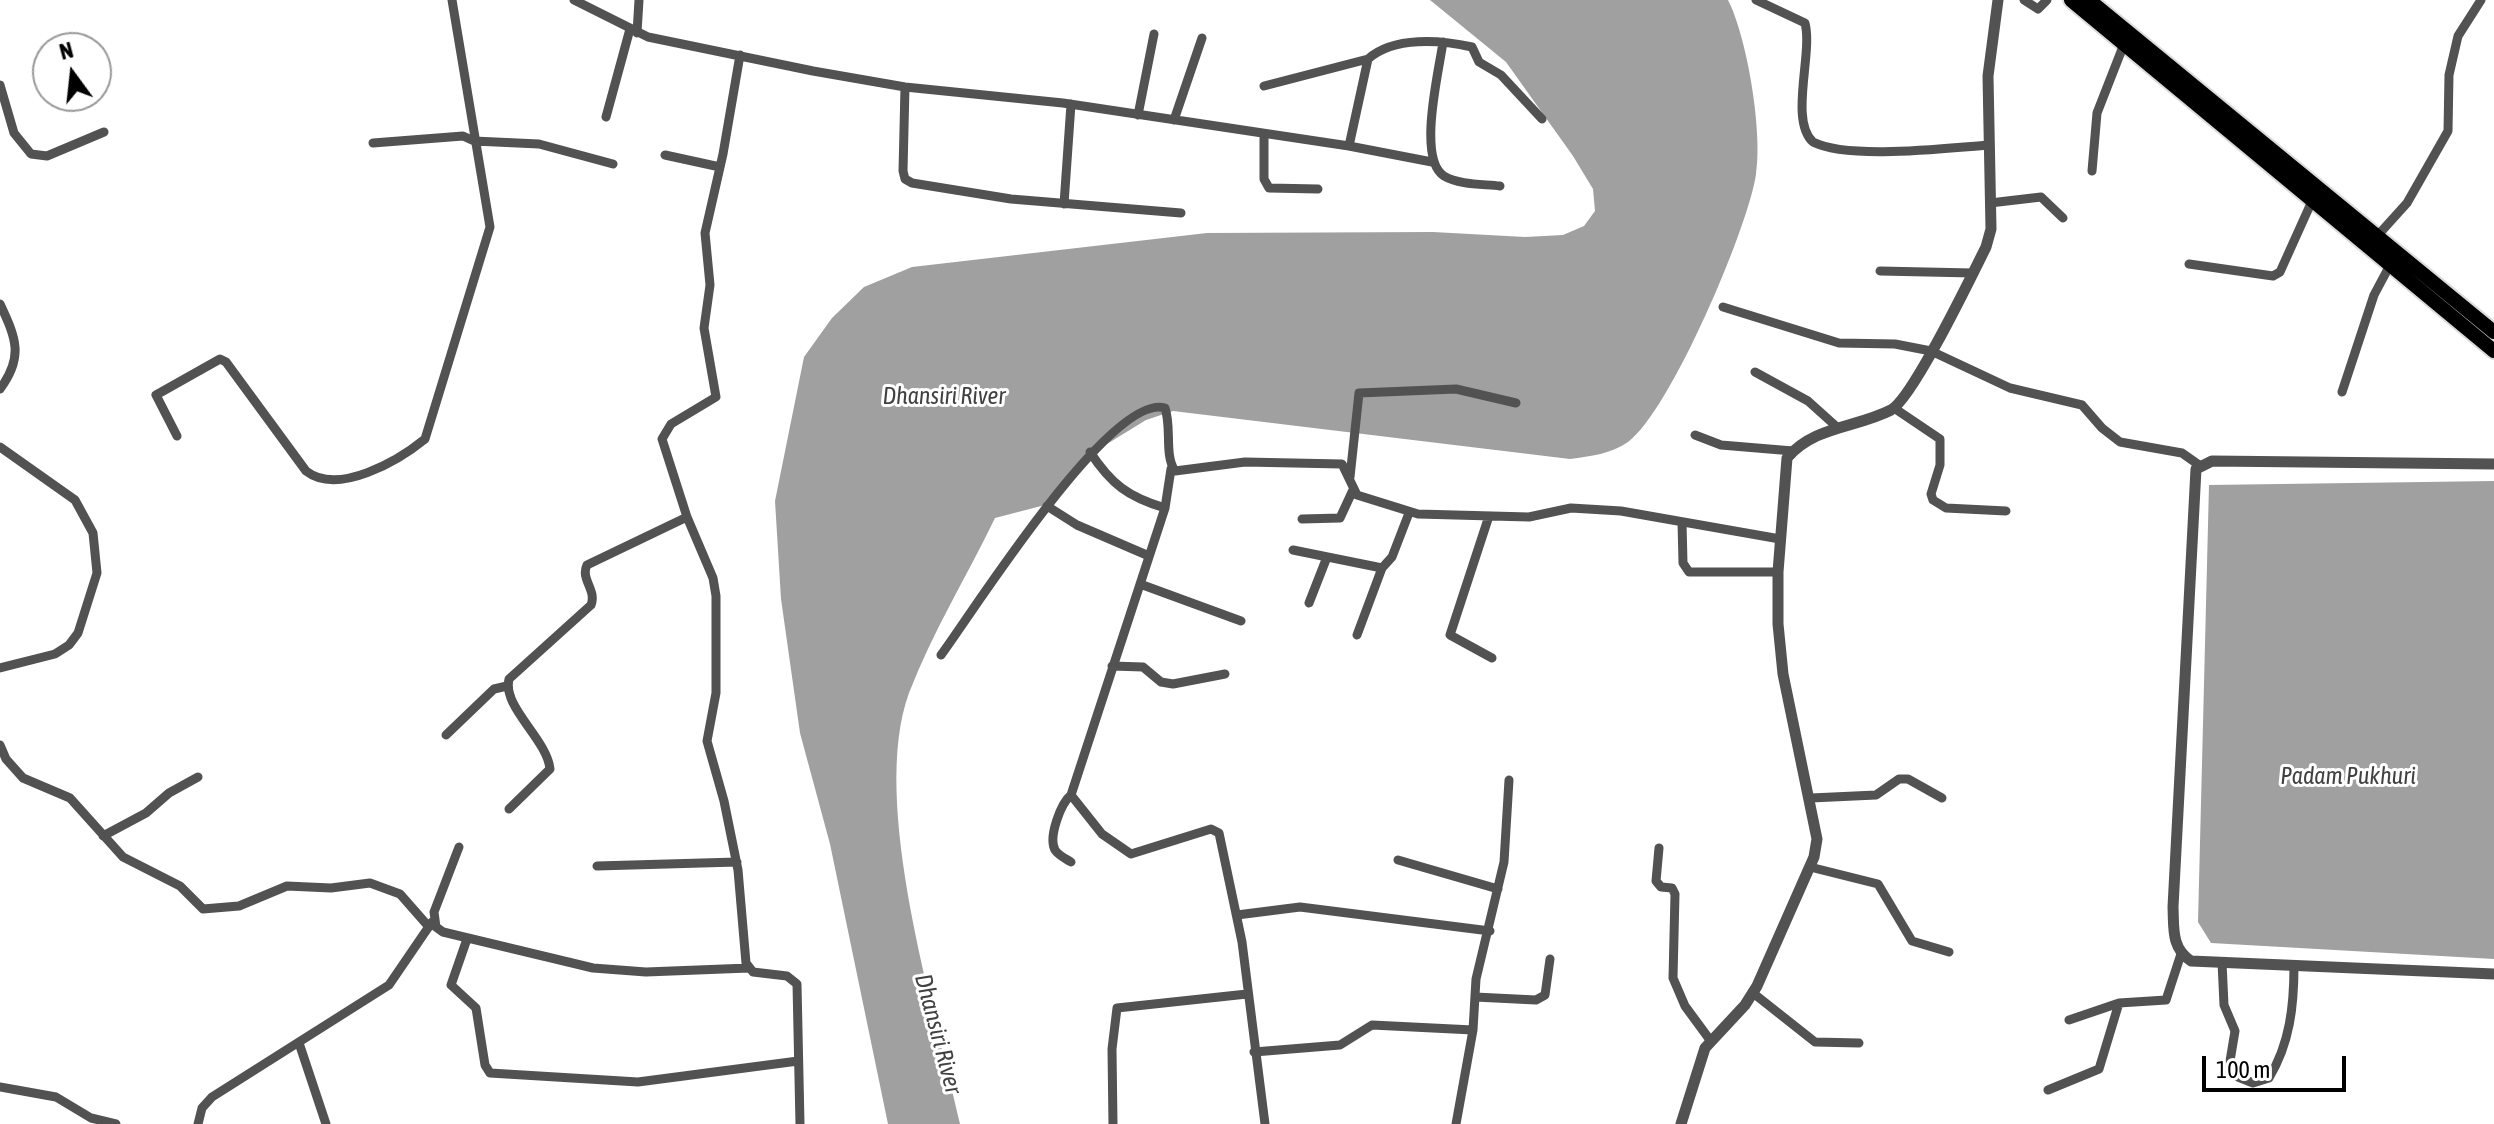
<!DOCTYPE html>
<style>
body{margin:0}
#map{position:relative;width:2494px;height:1124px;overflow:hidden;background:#fff;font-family:"Asap Condensed",sans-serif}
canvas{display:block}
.north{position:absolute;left:32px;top:32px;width:80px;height:80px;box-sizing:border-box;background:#fff;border:2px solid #999;border-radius:50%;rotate:345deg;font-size:22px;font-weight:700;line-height:32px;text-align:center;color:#000}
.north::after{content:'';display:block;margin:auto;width:28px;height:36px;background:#000;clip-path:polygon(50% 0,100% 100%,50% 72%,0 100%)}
.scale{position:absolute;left:2202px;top:1056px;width:144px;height:36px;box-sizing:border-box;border:4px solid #000;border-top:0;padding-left:10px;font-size:24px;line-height:28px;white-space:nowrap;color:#000;-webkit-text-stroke:6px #fff;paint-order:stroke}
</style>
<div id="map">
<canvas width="2494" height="1124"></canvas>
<div class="north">N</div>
<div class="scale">100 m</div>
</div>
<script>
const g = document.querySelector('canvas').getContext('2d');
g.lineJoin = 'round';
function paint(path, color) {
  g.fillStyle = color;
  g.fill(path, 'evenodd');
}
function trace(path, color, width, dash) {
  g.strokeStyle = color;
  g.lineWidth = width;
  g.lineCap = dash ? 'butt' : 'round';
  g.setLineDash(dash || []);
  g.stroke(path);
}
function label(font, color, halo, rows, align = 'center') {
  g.font = font + ' "Asap Condensed",sans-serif';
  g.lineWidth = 6;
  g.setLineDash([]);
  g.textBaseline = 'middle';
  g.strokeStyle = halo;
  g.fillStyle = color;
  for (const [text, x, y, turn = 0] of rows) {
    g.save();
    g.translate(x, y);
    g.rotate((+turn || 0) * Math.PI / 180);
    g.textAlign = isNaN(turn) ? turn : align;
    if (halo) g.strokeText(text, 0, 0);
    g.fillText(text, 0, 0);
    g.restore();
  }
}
paint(new Path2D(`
 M1430 0H1728C1747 37 1763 132 1756 174 1749 226 1670 412 1628 442 1611 454 1591 456 1570 459L1173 411 1146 420 1107 444 1045 505 995 518C967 576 932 633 909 693 869 802 935 1010 960 1124H888L830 844 800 733 781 599 775 501 804 357 832 318 864 287 912 267 1207 233 1433 232 1525 237 1563 235 1584 226 1595 211 1593 189 1573 156 1506 62Z
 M2494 481V959L2211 943 2198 922 2209 485Z`), '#a0a0a0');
const primary = new Path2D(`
 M2071 0 2494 351
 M2089 0 2494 332`);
trace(primary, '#dbdbdb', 18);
trace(new Path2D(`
 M574 0 648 37 813 71 905 87 1063 103 1349 146 1432 162
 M1756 0 1805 23C1813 54 1789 120 1813 142 1848 160 1947 148 1989 145
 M2024 0 2038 9 2047 0
 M637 33 639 0
 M1443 42C1439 71 1417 159 1444 176 1459 185 1483 184 1500 186
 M740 55 723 154 705 233 710 285 704 328 716 397 671 424 662 439 687 517 713 578 716 596V693L707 741 724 801 738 870 746 963 753 972 787 976 797 984 800 1124
 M0 85 14 133 31 154 47 156 104 132
 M1264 86 1368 59
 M905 87 903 171 905 179 912 183 1011 199 1181 213
 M1138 115 1154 34
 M606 117 630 29
 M1174 120 1202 38
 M1264 134V179L1269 188 1318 189
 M373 143 463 136 474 141 539 144 613 164
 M1349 146 1368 59C1394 36 1441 40 1472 47L1479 62 1501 75 1542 119
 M665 155 720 167
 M2092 171 2097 113 2124 44
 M1990 203 2041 197 2063 218
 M1064 204 1071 104
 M2379 234 2407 203 2448 131 2449 75 2458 36 2481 0
 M2189 264 2273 276 2280 272 2312 201
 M1880 271 1973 273
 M0 304C16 338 24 357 0 389
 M1723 307 1839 343 1895 344 1931 351 2010 388 2082 405 2102 428 2120 442 2182 453 2199 465
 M1755 372 1808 401 1838 428
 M2342 392 2374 295 2390 265
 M1894 408 1940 439V465L1931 494 1933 500 1946 508 2006 511
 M1695 435 1721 445 1793 451
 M177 436 156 395 220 359 226 362 306 471C338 496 398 461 425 439L490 227 452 0
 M0 447 75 500 93 533 97 573 78 633 69 645 55 654 0 668
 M1090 452C1111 484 1128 497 1165 508
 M1171 469 1165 508 1071 795 1102 834 1131 854 1211 829 1219 833 1242 942 1265 1124
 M1350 477 1359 393 1456 389 1516 403
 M1047 506 1077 525 1149 556
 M1489 516 1450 635 1492 658
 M1302 519 1340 518 1353 490
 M1682 522 1683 563 1689 572H1778
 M1293 550 1382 568 1392 557 1409 513
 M1140 584 1241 621
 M1309 603 1327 557
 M1357 635 1382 568
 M941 655C973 612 1111 392 1165 408 1172 428 1164 455 1175 471L1245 462 1342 464 1357 495 1418 514 1529 517 1571 508 1621 511 1780 539
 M1112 666 1143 667 1161 682 1173 684 1225 674
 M446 735 494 689 507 686
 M0 745 6 759 23 778 70 798 123 857 180 886 203 909 239 906 287 886 331 888 370 883 400 894 429 927
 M1071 795C1061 803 1048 837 1055 850 1058 855 1066 859 1071 862
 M1811 798 1876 795 1899 779H1908L1942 798
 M509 809 550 769C547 739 502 707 509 679L591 605C597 590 580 579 587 565L687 517
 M103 836 146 813 169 793 198 777
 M459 847 434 912 436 927 443 932 593 968 646 972 749 968
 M1659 848 1656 881 1661 887 1672 888 1675 894 1673 978 1685 1006 1710 1040
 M1398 860 1498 889
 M597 866 737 862
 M1810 867 1878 884 1912 941 1949 952
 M1237 915 1300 907 1490 931
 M467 939 451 985 476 1008 485 1065 490 1073 638 1082 798 1061
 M2222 962 2224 1005 2235 1031 2228 1073 2253 1083 2269 1078C2290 1043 2294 1006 2294 965
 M1753 993 1815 1042 1859 1043
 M1475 997 1536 1000 1545 995 1550 959
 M2069 1020 2119 1003 2166 1000 2181 954
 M299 1043 326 1124
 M1254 1052 1340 1045 1372 1025 1473 1030
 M0 1087 56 1097 91 1118 116 1124
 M2048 1090 2099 1069 2119 1003
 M198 1124 202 1108 212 1097 389 985 432 922
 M1113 1124 1112 1049 1117 1008 1247 994
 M1456 1124 1473 1030 1476 979 1504 862 1509 780`), '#525252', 9);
trace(new Path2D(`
 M2494 464 2212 461 2196 469 2173 907C2174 928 2171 948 2191 961L2494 974
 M1681 1124 1705 1048 1745 1005 1757 986 1814 857 1817 839 1783 674 1778 624V572L1787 458C1814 426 1856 428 1891 410 1913 398 1972 275 1986 247L1991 229 1988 76 1998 0`), '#525252', 11);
trace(primary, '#000', 14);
label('italic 24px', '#414141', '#fff', [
 ["Dhansiri River",944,396],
 ["Padam Pukhuri",2348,776],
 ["Dhansiri River",938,1034,75]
]);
</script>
